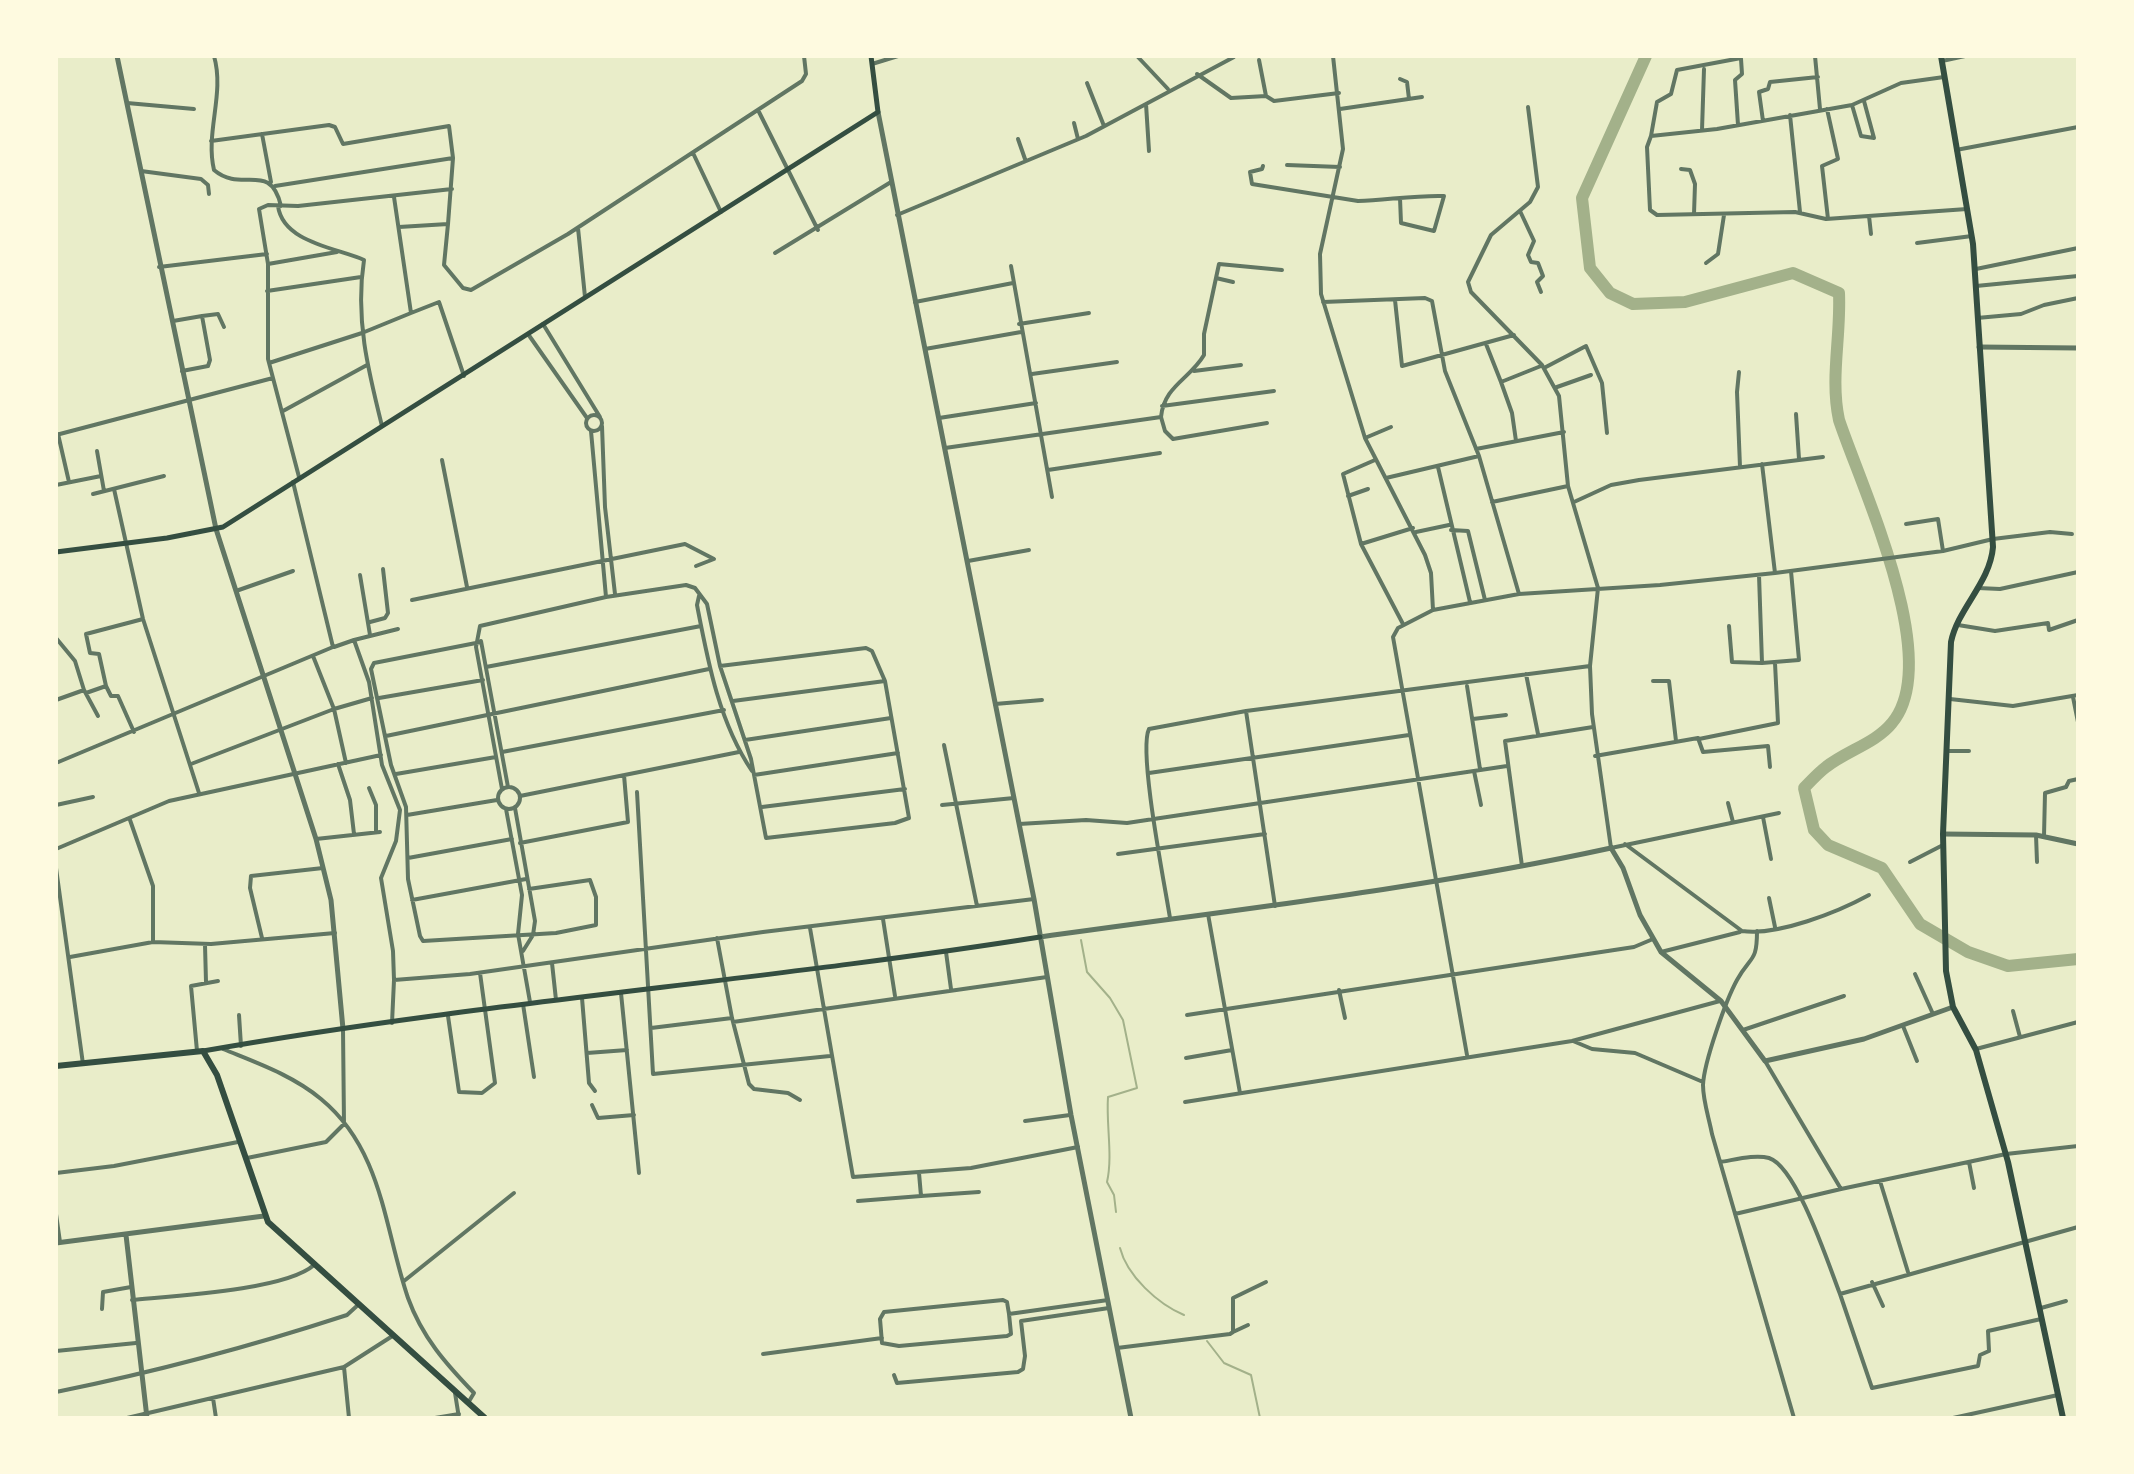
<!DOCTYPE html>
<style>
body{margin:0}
#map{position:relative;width:2134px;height:1474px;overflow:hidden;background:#e9edc9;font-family:Rubik,sans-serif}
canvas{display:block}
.frame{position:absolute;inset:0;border:58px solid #fefae0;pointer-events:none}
</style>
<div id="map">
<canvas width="2134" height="1474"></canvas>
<div class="frame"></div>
</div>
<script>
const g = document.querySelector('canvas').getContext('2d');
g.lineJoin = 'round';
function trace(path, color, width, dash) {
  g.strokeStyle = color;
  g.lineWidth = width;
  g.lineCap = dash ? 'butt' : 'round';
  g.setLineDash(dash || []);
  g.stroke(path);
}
trace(new Path2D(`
 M1081 940 1087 972 1110 998 1123 1020 1137 1088 1108 1097C1106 1125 1113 1155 1107 1182L1114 1195 1116 1212
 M1120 1248C1127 1276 1158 1304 1184 1315
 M1207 1341 1224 1363 1251 1375 1260 1418`), '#a3b18a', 2);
trace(new Path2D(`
 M1646 56 1582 198 1590 268 1610 293 1633 304 1685 302 1793 273 1839 293C1841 337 1830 378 1839 420 1862 489 1944 661 1892 723 1876 743 1846 751 1826 767 1818 773 1811 781 1804 788L1814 830 1828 845 1882 868 1920 924 1968 952 2008 966 2078 959`), '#a3b18a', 12);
trace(new Path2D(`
 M214 56C225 94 205 132 214 170 242 194 270 160 281 206
 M1137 56 1168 89
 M1333 56 1343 149 1320 254 1321 294 1365 438 1425 555 1431 573 1433 610
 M1815 56 1820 109
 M1259 60 1266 96
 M1942 61 1965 56
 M872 64 898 56
 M1197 74 1231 98 1266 96 1274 101 1339 93
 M1944 77 1901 83 1852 105 1717 129 1651 136 1647 147 1650 210 1657 215 1795 212 1826 219 1967 209
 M1400 79 1407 82 1409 99
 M1087 83 1104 126
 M127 103 194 109
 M1146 104 1149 151
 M1852 105 1861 136 1874 138 1864 101
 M1528 107 1538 187 1530 202 1491 235 1468 282 1471 292 1542 365 1559 396 1568 486 1598 588 1590 666 1592 714 1611 848 1779 813
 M1340 109 1422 97
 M1827 109 1838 159 1822 166 1828 219
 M758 110 818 230
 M1790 115 1800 212
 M1763 121 1759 92 1768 89 1770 82 1818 77
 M1074 123 1078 139
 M1738 125 1735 80 1742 74 1741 59
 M1702 130 1704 69
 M262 134 271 182
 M1651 136 1657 102 1671 94 1677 70 1741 58
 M1018 139 1025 159
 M211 141 329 125 335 127 343 144 449 126 453 158 448 224 399 227
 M1956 150 2078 127
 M693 153 721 212
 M1287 165 1340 167
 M1263 166 1262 169 1250 172 1252 184 1358 201C1387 200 1416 195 1444 196L1434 231 1401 223 1400 198
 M1681 169 1690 170 1695 184 1694 214
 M141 171 201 179 208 185 209 194
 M275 186 453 158
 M394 197 411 313 439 302 464 376
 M278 206C283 243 338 248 364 260 355 318 368 370 382 426
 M1520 211 1534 241 1528 255 1531 262 1538 263 1543 276 1537 282 1541 292
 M897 215 1086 136 1234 57
 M1869 216 1871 234
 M448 224 444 265 463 288 471 290 568 234 802 81 806 74 804 56
 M578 228 585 297
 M1917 243 1972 236
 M775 253 891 182
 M1706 263 1718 254 1724 215
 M268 264 337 252
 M1011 266 1052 497
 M159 267 267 254
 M1976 269 2078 248
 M1216 278 1233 282
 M1976 286 2078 276
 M267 291 361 277
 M1395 300 1402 366 1514 335
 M915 302 1013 283
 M1323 302 1425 298 1432 301 1445 371 1479 456 1519 594
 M202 316 218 314 224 327
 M1977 318 2021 314 2044 305 2078 298
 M173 321 202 316 210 360 208 366 182 371
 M543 324 600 417
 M1019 324 1089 313
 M528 334 587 418
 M1486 344 1501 382
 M925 349 1021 332
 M269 363 362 333 411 313
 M1544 368 1586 346 1602 383 1607 433
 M1194 371 1241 365
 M1739 372 1737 392 1740 467
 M1032 374 1117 362
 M1557 387 1591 375
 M1162 406 1274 391
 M283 411 367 365
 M1796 414 1799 459
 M586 423a8 8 0 1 1 16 0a8 8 0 1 1-16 0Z
 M1161 417 1165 431 1173 439 1267 423
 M939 418 1036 403
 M602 426 605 507 615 594
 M591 431 606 597
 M58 434 69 482
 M56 435 273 378
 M1365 438 1391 427
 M1516 441 1512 413 1501 382 1541 366
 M945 448 1161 417C1164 386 1190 379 1204 355V334L1219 264 1282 270
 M1476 449 1564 432
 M97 451 104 491
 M442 460 467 587
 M1375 460 1343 474 1361 544 1403 624
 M1762 464 1775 573
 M1438 467 1470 602
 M1048 470 1160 453
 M299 477 268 359V264L259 209 268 205 298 206 452 189
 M1386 478 1479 456
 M56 485 101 476
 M114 489 143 619 199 793
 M93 494 164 476
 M1348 496 1368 489
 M1492 502 1568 486
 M1574 502 1611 485 1639 480 1823 457
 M1906 524 1938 519 1943 551
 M1451 530 1468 531 1485 600
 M1416 532 1449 525
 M1361 544 1413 528
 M968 561 1029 550
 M360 575 370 635
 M1978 588 2000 589 2078 572
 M236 591 293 571
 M699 596 697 605C708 662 719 722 752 771
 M412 600 685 544 714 559 696 566
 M370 622 385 618 388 613 383 569
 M1958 625 1995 631 2048 623 2049 630 2078 620
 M1729 626 1732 662 1762 663 1759 575
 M56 638 75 661 84 690
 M354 640 398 629
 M481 641 508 787
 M481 642 374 663 371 669 391 765 406 807 408 879 420 936 423 941 556 933 596 925V897L590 880 529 889
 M334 647 354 640 369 682 382 765 400 810 396 841 381 878 393 951 394 980
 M313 656 334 709 346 763
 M1762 663 1799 660 1791 571
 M486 667 701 626
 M1526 674 1538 734
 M1653 681H1669L1676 741
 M106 686 99 654 90 653 86 634 143 619
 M1467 686 1480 769
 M86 693 106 686 111 696H118L134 732
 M2073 697 2078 722
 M379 698 483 680
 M1950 699 2013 706 2078 695
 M56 700 84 690 98 716
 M733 701 885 681
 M995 704 1042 700
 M1246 711 1275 906
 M1473 719 1506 715
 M386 736 709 669
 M1699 739 1778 723 1775 663
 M745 740 891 718
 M944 745 977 906
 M1946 751H1969
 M502 752 724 710
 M1595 756 1698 738 1703 752 1768 746 1770 767
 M56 763 333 647 293 482
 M191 764 334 709 372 698
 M338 764 350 800 354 834
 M1474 771 1481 805
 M1149 773 1409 735
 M396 774 496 757
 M754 775 898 753
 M498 798a11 11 0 1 1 22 0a11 11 0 1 1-22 0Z
 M369 788 376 805V832
 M502 789 476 647 480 626 606 597 686 585 695 588 707 604 720 666 751 759 766 838 895 823 909 818 885 681 872 651 866 648 720 666
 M637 792 653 1074 830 1056
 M520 796 739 752
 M1728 803 1733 822
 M56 805 93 797
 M942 805 1014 798
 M762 807 905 789
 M515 808 535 921 533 935 523 951
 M506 809 522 895 518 934 530 1002
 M407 815 497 800
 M1763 817 1771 859
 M130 820 153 886V942
 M1019 824 1086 820 1127 823 1507 766
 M2036 835 2037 862
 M2044 836 2045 793 2066 787 2069 781 2078 779
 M316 839 380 832
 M520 843 628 822 624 775
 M1625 844 1742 931C1778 936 1838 912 1869 895
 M56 849 169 801 381 755
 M1118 854 1265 834
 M408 858 512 839
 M1910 862 1943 845
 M1522 866 1505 741 1593 727
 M56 868 83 1064
 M1769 898 1775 927
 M412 900 526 879
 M1208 914 1240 1093
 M1170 918C1165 886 1138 751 1149 729L1246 711 1590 666
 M883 919 895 996
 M810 928 853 1177 971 1168 1078 1147
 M1757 931C1757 963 1751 955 1737 980 1726 1000 1704 1062 1703 1085 1703 1101 1709 1118 1712 1134L1794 1418
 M262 938 250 888 251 876 323 868
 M717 938 732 1018 749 1084 754 1089 788 1093 800 1100
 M205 945 206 982
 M946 952 951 989
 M1661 952 1740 932
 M70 957 153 942 211 944 335 933
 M552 963 556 1000
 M1915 974 1933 1014
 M1339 990 1345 1018
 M621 993 639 1173
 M582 998 589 1083 595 1091
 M523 1004 534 1077
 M2013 1011 2020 1037
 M239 1015 241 1046
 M1187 1015 1634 947 1653 939
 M448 1016 459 1092 482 1093 495 1083 480 973
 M733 1022 1047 977
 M392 1023 394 980 470 974 763 932 1034 899
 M1903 1026 1917 1061
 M651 1028 732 1018
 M1743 1030 1844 996
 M1573 1041 1592 1049 1635 1053 1703 1082
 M223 1049C257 1063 292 1075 321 1099 383 1150 384 1228 408 1298 422 1337 446 1364 474 1393L468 1403
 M1976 1049 2078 1022
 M197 1051 191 986 218 981
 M587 1053 627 1050
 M1467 1055 1393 637 1398 628 1433 610 1519 594 1660 585 1775 573 1943 551 1993 539 2050 532 2072 534
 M1186 1058 1232 1050
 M1765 1061 1841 1189 2006 1154 2078 1146
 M1185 1102 1572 1041 1720 1001
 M592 1105 598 1118 634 1115
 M1025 1121 1070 1115
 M247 1158 326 1142 344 1124 343 1029
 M1720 1162C1734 1160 1755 1154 1769 1158 1797 1167 1829 1266 1840 1294L2078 1227
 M1969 1162 1974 1188
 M56 1173 114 1166 238 1142
 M919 1173 921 1196 979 1192
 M1880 1181 1908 1272
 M858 1201 921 1196
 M56 1214 60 1242
 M1735 1214 1841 1189
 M404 1281 514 1193
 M1872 1282 1883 1306
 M1840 1294 1872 1388 1978 1366 1980 1355 1989 1351 1988 1331 2041 1319
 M132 1300C174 1296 286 1290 314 1265
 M2041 1308 2066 1301
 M102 1309 103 1292 131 1287
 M1009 1314 1007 1302 1003 1300 884 1312 880 1319 882 1343 899 1346 1007 1336 1011 1334 1009 1314 1108 1300
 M1233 1332 1248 1325
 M1117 1348 1230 1334 1233 1332V1298L1266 1282
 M56 1351 136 1343
 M763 1354 882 1338
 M344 1367 349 1418
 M894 1375 897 1383 1018 1372 1023 1369 1025 1356 1021 1321 1109 1308
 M56 1392C155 1372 252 1346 347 1315L359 1304
 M455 1393 459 1418
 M213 1398 216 1418
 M127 1418 344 1367 394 1335
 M435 1418 459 1414
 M1953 1418 2058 1395`), '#617663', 4);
trace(new Path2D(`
 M117 56 216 529 316 839 331 900 343 1029
 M878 112 1034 899 1071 1115 1131 1418
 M1979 347 2078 348
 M1943 834 2036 835 2078 844
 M1040 937C1231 910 1423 889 1611 848L1623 868 1640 915 1661 952 1721 1001 1765 1061 1864 1039 1953 1007
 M126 1235 147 1418
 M56 1243 264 1216`), '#617663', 5);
trace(new Path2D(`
 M56 552 167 538 223 527 878 112 871 56
 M203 1051C481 1002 762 981 1040 937`), '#344e41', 5);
trace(new Path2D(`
 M1941 56 1973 244 1993 547C1990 583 1958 608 1951 642L1943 834 1946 971 1953 1007 1976 1050 2008 1162 2063 1418
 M56 1066 203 1051 217 1075 268 1222 485 1418`), '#344e41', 6);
</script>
